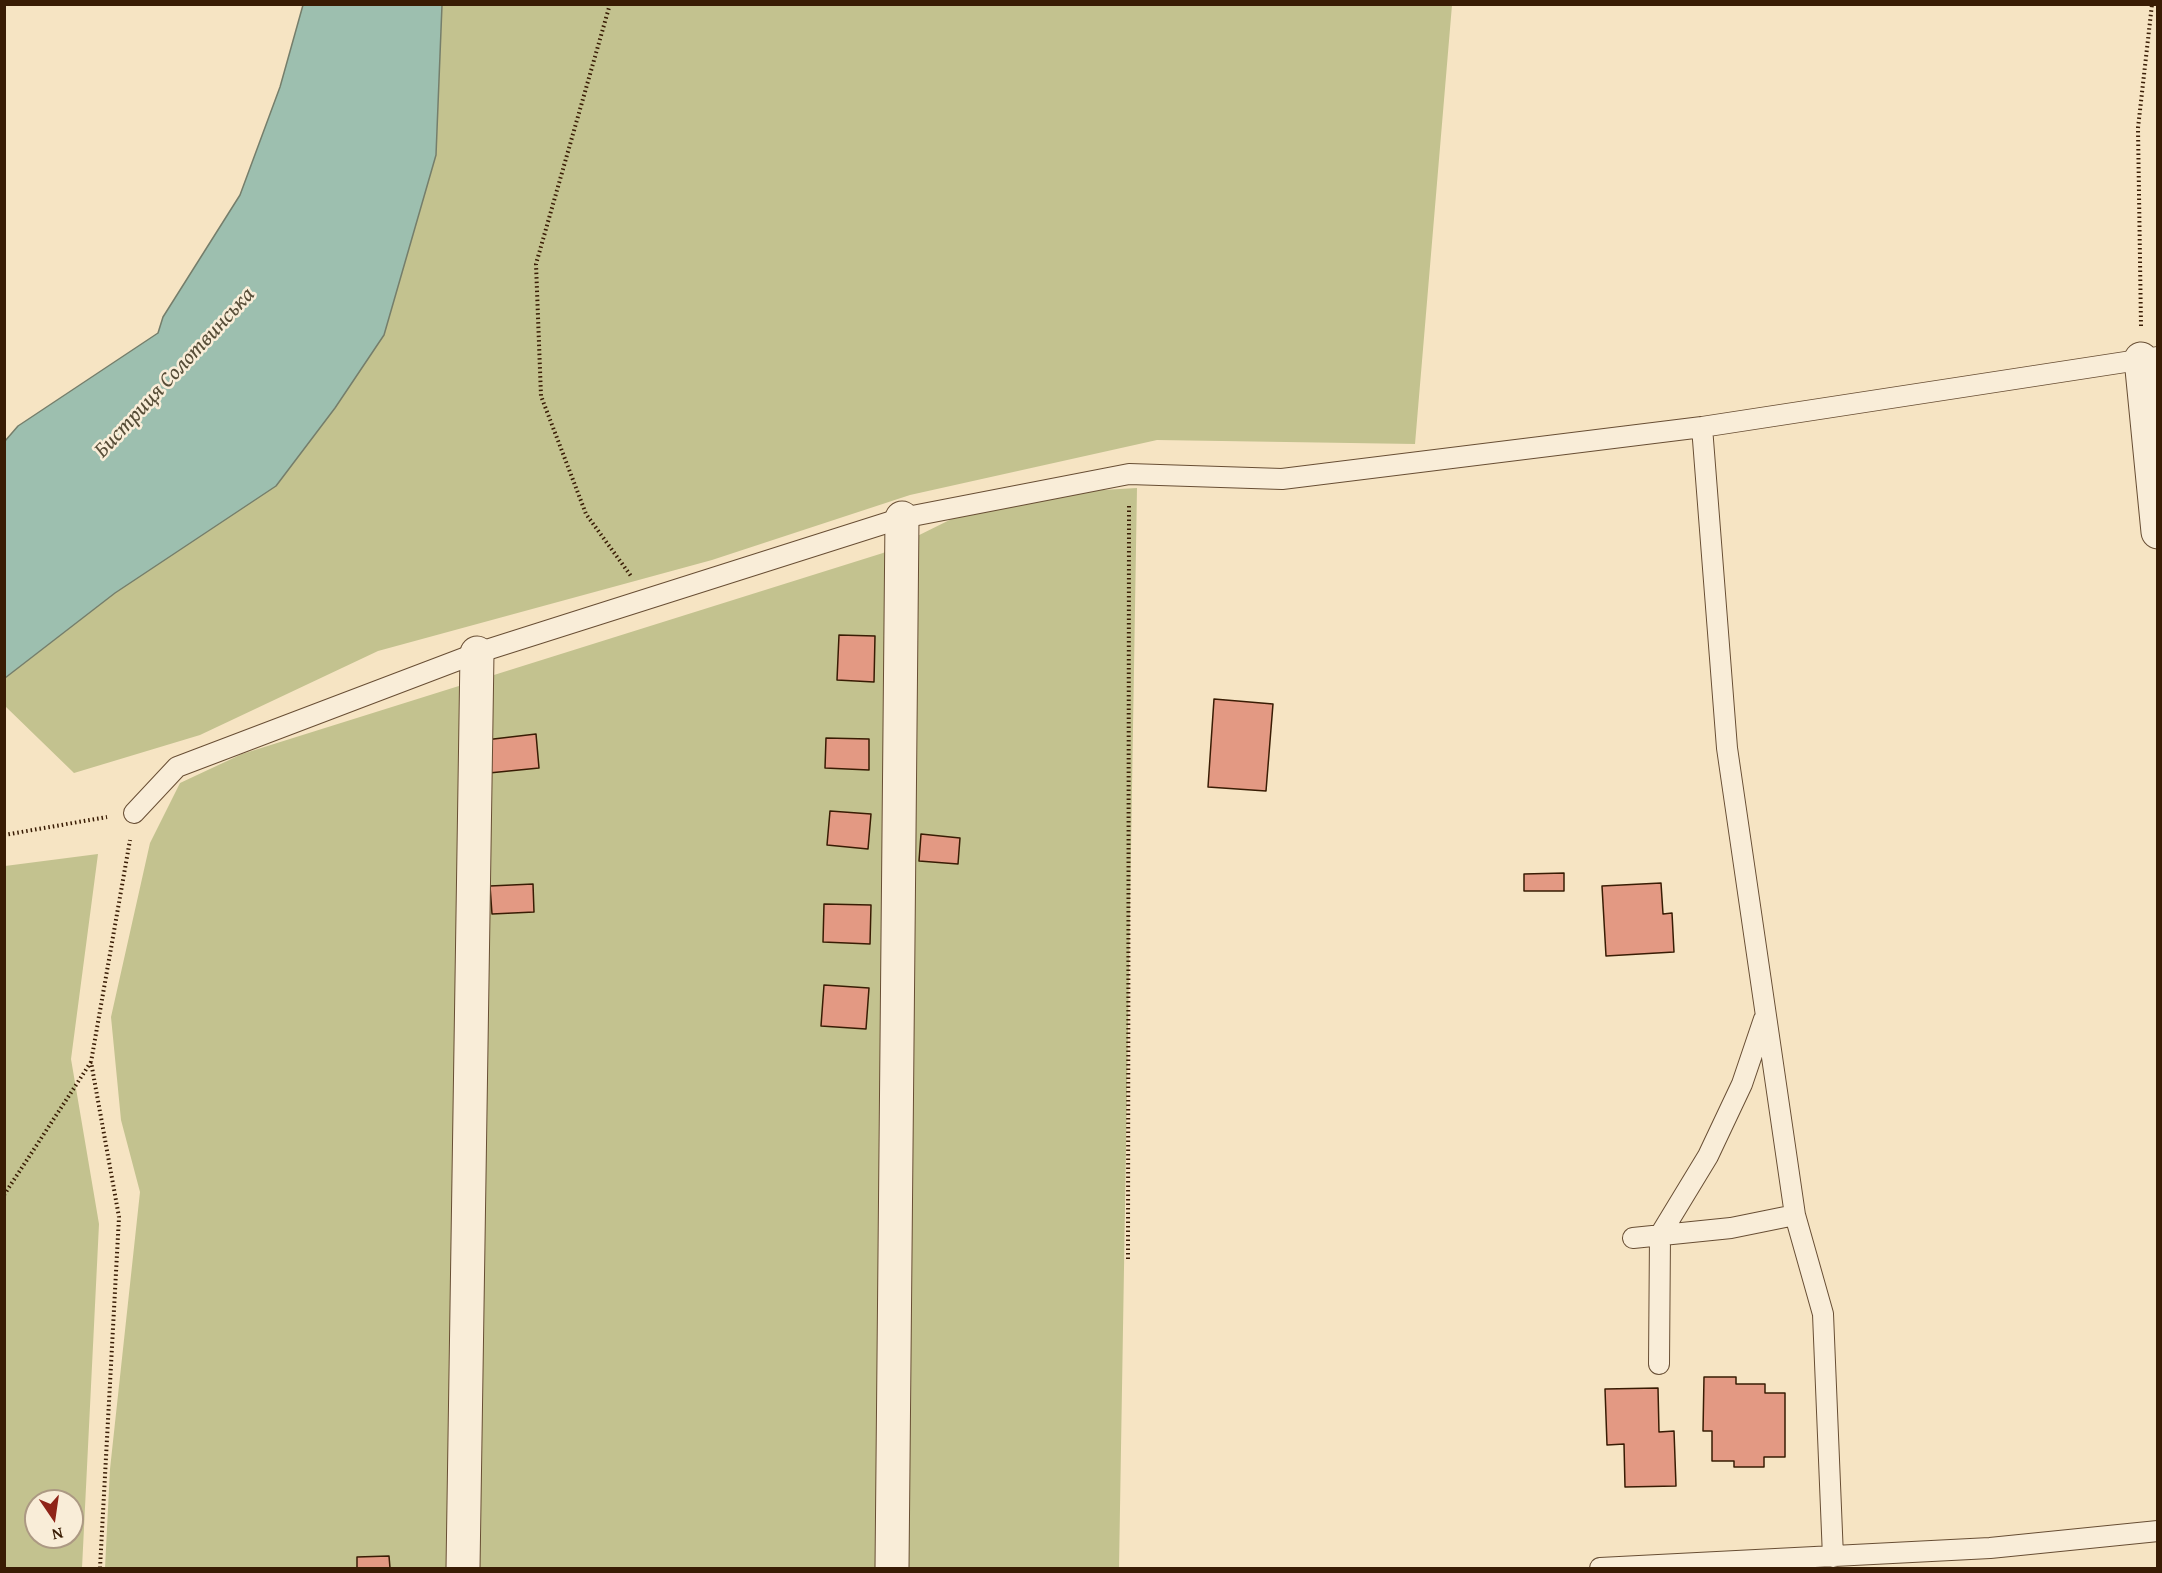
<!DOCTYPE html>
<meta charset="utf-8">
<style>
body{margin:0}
#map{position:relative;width:2162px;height:1573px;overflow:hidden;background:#f6e4c3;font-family:"Gentium Book Plus",serif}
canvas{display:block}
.frame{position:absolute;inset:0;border:6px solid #391c04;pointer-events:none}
.north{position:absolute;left:24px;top:1489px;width:60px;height:60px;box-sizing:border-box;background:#f9edd8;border:2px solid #ac9983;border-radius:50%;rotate:167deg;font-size:16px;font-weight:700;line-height:24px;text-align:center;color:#391c04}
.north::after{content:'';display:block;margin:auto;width:21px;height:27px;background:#8f2418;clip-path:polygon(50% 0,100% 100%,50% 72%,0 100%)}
</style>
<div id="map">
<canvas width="2162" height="1573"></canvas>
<div class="frame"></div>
<div class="north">N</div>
</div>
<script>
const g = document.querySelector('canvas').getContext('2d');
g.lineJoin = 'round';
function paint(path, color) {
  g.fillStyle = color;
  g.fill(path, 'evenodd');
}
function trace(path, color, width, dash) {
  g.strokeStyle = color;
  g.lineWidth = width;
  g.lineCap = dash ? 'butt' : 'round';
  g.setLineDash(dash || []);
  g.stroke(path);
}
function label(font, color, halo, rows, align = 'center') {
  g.font = font + ' "Gentium Book Plus",serif';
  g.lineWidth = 5;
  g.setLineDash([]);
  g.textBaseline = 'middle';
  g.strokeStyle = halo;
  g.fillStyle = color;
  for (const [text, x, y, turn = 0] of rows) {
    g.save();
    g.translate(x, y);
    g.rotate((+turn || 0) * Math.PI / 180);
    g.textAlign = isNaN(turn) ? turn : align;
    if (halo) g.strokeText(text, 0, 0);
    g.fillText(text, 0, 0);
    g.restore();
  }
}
paint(new Path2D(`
 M442 5H1452L1415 444 1157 440 910 495 712 560 378 651 200 735 74 773 5 706V678L115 593 436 155Z
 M1137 488 1119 1568H105L110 1469 140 1192 121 1120 111 1017 150 843 180 783 242 754 883 553 998 496Z
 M98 854 71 1059 99 1224 82 1568H5V866ZM36 1501H72V1537H36Z`), '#c3c28f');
const water = new Path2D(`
 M303 5H442L436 155 384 335 335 408 276 486 115 593 5 678V441L18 426 158 333 163 317 240 195 280 87Z`);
paint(water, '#9dbfaf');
trace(water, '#757e6b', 1.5);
const building = new Path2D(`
 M839 635 875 636 874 682 837 680Z
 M1214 699 1273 704 1266 791 1208 787Z
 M536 734 539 768 489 773 485 740Z
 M826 738 869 739V770L825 768Z
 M830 811 871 814 868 849 827 845Z
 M921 834 960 838 958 864 919 861Z
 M1564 873V891H1524V874Z
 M1661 883 1663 914 1672 913 1674 952 1606 956 1602 886Z
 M533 884 534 912 492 914 490 886Z
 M824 904 871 905 870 944 823 942Z
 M824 985 869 988 866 1029 821 1026Z
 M1704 1377H1736V1384H1765V1393H1785V1457H1764V1467H1734V1461H1712V1431H1703Z
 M1658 1388 1659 1432 1674 1431 1676 1486 1625 1487 1624 1444 1607 1445 1605 1389Z
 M389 1556 390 1568H357V1557Z`);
paint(building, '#e39983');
trace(building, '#391c04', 1.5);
const lane = new Path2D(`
 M1702 427 1727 748 1795 1215 1823 1314 1833 1557
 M134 813 177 767 477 653 902 518 1129 474 1282 479 1702 427 2158 357
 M1633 1238 1731 1228 1795 1215
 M1659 1364 1660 1235 1708 1156 1742 1084 1764 1019
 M1600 1568 1990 1548 2158 1531`);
const street = new Path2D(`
 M2141 359 2158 532
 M463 1568 477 653
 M892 1568 902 518`);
trace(lane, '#684e34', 22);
trace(street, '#684e34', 35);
trace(new Path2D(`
 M610 4 536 264 541 396 586 514 631 576
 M2141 326 2138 128 2152 4
 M4 835 107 817
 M4 1195 91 1062
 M1128 1259 1129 504
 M100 1568 119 1217 91 1062 130 840`), '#391c04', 4, [1.5, 3]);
trace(lane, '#f9edd8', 20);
trace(street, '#f9edd8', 33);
label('italic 22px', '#574d37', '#f9edd8', [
 ["Бистриця Солотвинська",175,373,-47]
]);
</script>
